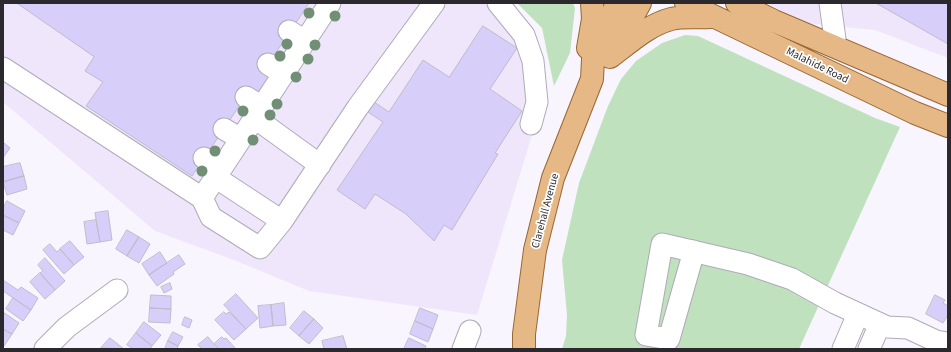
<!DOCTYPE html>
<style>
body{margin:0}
#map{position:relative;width:951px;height:352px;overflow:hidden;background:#f8f5fe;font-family:"Source Sans 3",sans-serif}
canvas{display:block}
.frame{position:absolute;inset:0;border:4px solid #2b292e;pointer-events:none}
</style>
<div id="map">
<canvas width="951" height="352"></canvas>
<div class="frame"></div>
</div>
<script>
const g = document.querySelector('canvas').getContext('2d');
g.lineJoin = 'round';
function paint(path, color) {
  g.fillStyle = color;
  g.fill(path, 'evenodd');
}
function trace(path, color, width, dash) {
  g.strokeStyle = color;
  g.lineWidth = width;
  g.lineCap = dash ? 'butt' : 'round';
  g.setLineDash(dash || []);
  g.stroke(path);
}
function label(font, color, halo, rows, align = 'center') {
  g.font = font + ' "Source Sans 3",sans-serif';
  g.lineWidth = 3.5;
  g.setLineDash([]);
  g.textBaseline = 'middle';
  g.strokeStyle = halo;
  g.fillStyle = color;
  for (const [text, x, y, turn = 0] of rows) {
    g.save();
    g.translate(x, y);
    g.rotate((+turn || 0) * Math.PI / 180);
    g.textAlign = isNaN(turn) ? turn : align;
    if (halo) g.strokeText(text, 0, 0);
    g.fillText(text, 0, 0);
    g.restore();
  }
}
paint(new Path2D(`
 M3 3H508L543 99 477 315 309 291 234 260 155 231 3 102Z
 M766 3H948V58L875 30 805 23Z`), '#efe6fc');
paint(new Path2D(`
 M517 3H573L575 8 570 53 554 86 542 28Z
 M685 35 698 36 875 118 900 127 799 349H562L566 336 567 315 562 260 579 183 608 106 621 79 636 61 662 43Z`), '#c0e1bd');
const building = new Path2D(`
 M17 3H309L263 72 271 77 258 94 250 90 192 176 86 106 103 82 85 71 94 57Z
 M876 3H948V44L883 7Z
 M483 26 517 48 490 89 522 111 495 153 498 154 452 230 444 225 434 241 406 214 375 194 365 209 337 190 383 122 368 112 374 102 389 112 423 60 449 77Z
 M3 142 10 148 3 158Z
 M20 163 24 176 3 182V167Z
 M24 176 27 189 7 195 3 182Z
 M7 201 25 211 19 223 3 215V209Z
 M108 211 112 240 100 242 95 213Z
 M3 215 19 223 13 235 3 230Z
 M96 220 100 242 87 244 84 222Z
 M127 230 139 237 127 256 116 249Z
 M139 237 150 244 139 263 127 256Z
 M70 241 84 257 74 265 60 249Z
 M50 244 57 252 60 249 74 265 64 274 43 250Z
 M160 252 167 263 149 275 142 264Z
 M179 255 185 264 173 272 174 274 157 286 149 275Z
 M45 258 65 281 55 290 40 273 43 271 38 265Z
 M40 273 55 290 45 299 30 282Z
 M3 280 18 290 21 287 38 298 31 310 3 291Z
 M170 283 172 289 164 293 161 287Z
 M236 294 258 318 246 329 224 305Z
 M151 295 171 296V309L150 308Z
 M935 295 945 300 943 303 948 306V315L943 323 926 314Z
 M13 298 31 310 23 321 6 309Z
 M284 303 286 325 273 326 271 305Z
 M271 305 273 326 260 328 258 306Z
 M150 308 171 309 170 323 149 322Z
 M420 308 438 315 433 329 415 321Z
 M304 311 314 319 299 336 290 328Z
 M3 312 19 323 12 334 3 329Z
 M224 312 226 314 229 312 246 329 234 340 215 320Z
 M185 317 192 320 189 328 182 325Z
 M314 319 323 328 309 344 299 336Z
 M415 321 433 329 428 342 410 334Z
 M144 322 161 335 152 346 136 333Z
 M3 329 12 334 4 346 3 345Z
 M173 332 183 337 178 346 168 341Z
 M136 333 152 346 150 349H133L127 345Z
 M343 336 347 349H324L322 341Z
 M208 337 214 344 219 349H202L198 345Z
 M222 337 224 339 226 338 236 349H219L214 344Z
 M110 338 124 349 101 348Z
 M409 338 426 346 425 349H404Z
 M168 341 178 346 177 349H165Z`);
paint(building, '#d7cffa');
trace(building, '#bfbccb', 1);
const minor = new Path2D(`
 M498 3 524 35 533 61 537 102 531 124
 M830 3 835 39 831 45
 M289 31 305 41
 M268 64 284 74
 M3 68 202 198 330 3
 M246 97 262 107
 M255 118 320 165
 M224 129 241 139
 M204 158 221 169
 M215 177 282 221
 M202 198 211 217 260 248 282 221 358 107 434 3
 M694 251 669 339 646 335 662 244 748 264 792 279 835 303 887 327 908 328 936 341 948 343
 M45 349 67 327 117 290
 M463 349 470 331
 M843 349 858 314
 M869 349 880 324`);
const major = new Path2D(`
 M686 3 915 113 948 126
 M737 3 774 21 948 95
 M588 48 593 19 592 3
 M615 49 640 3
 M610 57C629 43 648 25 671 19 683 16 698 18 711 17
 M524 349V334L535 250 553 178 592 79 593 59 617 3`);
trace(minor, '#afaab8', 23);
trace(major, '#986733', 24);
trace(minor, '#fff', 21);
trace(major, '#e5b886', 22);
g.fillStyle = '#718f74';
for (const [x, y] of [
 [309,13],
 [335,16],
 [287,44],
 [315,45],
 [280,56],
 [308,59],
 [296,77],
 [277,104],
 [243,111],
 [270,115],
 [253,140],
 [215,151],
 [202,171]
]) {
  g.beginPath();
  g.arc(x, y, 5.5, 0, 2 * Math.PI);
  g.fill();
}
label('11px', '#2b292e', '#fff', [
 ["Malahide Road",817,66,26],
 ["Clarehall Avenue",546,211,-75]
]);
</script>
